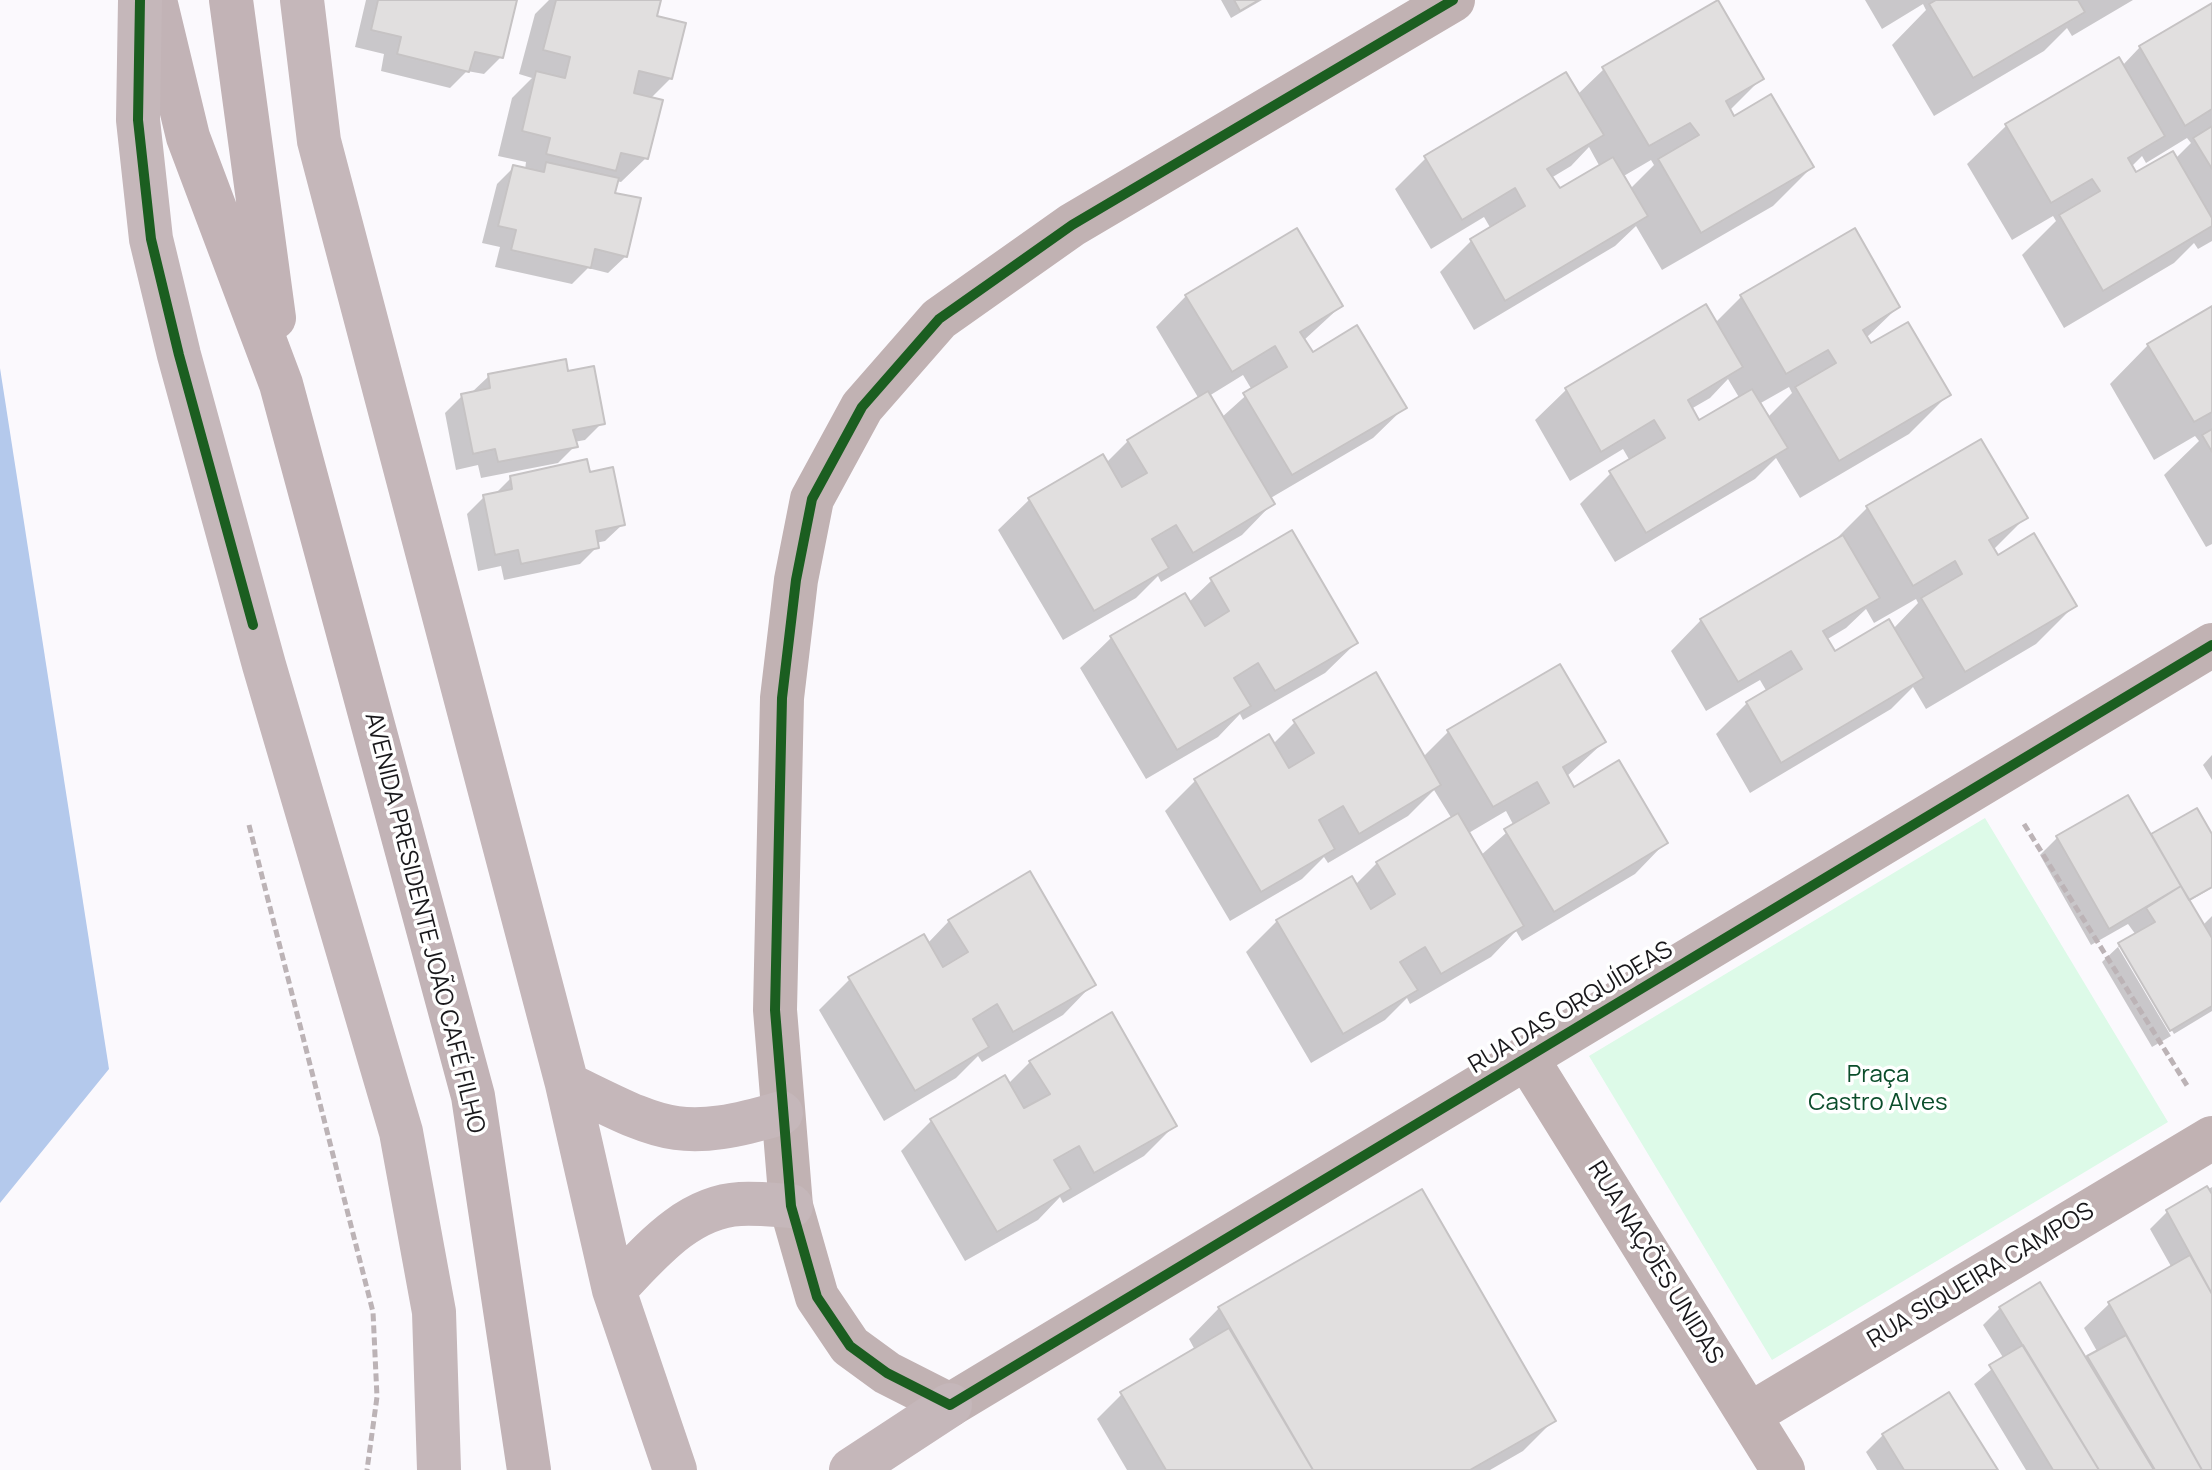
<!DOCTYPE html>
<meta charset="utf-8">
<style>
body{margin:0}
canvas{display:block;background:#fbf9fd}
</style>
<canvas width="2212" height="1470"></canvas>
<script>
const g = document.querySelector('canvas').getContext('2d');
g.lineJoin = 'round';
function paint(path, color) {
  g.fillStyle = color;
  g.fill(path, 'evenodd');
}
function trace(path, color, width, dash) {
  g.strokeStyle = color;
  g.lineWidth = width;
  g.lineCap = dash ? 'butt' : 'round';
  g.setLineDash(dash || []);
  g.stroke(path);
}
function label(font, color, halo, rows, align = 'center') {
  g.font = font + ' Manrope,sans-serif';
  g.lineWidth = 7;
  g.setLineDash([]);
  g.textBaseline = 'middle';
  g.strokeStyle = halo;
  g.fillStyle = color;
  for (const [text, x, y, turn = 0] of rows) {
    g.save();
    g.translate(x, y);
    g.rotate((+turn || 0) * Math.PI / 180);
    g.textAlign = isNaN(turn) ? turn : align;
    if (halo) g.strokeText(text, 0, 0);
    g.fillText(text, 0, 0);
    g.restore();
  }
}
paint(new Path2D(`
 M1985 818 2168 1122 1772 1360 1589 1056Z`), '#ddfae8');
paint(new Path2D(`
 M0 368 109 1069 0 1203Z`), '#b4c9ec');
paint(new Path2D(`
 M366 0H511L501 57 484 74 467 71 450 88 381 71 384 54 355 47Z
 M549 0H659L654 17 671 78 650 99 646 158 621 182 616 181 613 195 626 256 608 273 588 268 572 284 495 267 500 247 482 243 497 184 514 167 525 170 526 162 498 156 512 98 532 78 519 74 535 14Z
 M1221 0H1262L1231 18Z
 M1865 0H2133L2072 36 2067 28 2044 51 1934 116 1892 45 1926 10 1923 4 1882 29Z
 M2212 5V241L2198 249 2194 243 2174 263 2064 328 2022 255 2056 221 2053 216 2012 240 1967 164 2006 126 2118 60 2122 66 2140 47ZM2187 138 2191 143 2175 159 2135 175 2131 167 2142 156 2146 163Z
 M1604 69 1761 79 1729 111 1734 118 1812 167 1773 206 1662 270 1636 226 1615 246 1474 330 1440 272 1471 241 1491 229 1484 217 1431 249 1395 189 1426 158 1577 95ZM1589 147 1600 167 1559 191 1551 178 1571 166ZM1651 160 1654 165 1630 189 1622 177Z
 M1854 231 1898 307 1866 338 1870 346 1948 395 1909 434 1800 498 1776 458 1755 479 1615 562 1580 504 1611 473 1630 461 1623 449 1570 481 1535 420 1566 390 1705 307 1715 323 1741 297ZM1728 379 1740 399 1699 423 1691 409 1710 398ZM1789 387 1792 393 1767 418 1759 404Z
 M1186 296 1341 306 1303 341 1312 354 1404 408 1373 438 1269 499 1272 504 1242 535 1161 582 1158 576 1136 598 1063 640 998 530 1029 500 1106 463 1128 441 1199 399 1156 327ZM1243 375 1252 390 1221 418 1209 396Z
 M2212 308V544L2206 547 2164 475 2199 441 2195 436 2154 460 2110 384 2148 345Z
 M567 373 602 423 585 440 574 442 575 446 558 463 481 478 478 465 456 470 445 413 462 396 471 393 489 376Z
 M589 474 623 524 605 541 596 543 597 547 580 564 504 580 501 566 478 571 467 514 484 497 494 495 511 478Z
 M1867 508 2025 518 1993 550 1997 558 2075 605 2036 644 1926 709 1913 687 1891 709 1750 793 1716 734 1747 703 1767 692 1760 680 1706 711 1671 651 1701 620 1830 545ZM1916 599 1918 603 1893 629 1834 654 1826 640 1846 628 1866 609 1874 623Z
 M1212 580 1356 643 1325 673 1243 720 1240 714 1218 737 1146 779 1080 668 1111 638 1189 602Z
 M1295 722 1423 757 1449 731 1604 742 1566 777 1574 790 1665 843 1635 874 1522 941 1516 931 1491 957 1410 1004 1407 998 1385 1020 1311 1063 1246 952 1277 921 1355 885 1377 863 1452 819 1434 790 1408 816 1328 863 1324 857 1302 879 1230 921 1165 811 1196 780 1273 744ZM1506 811 1514 826 1480 856 1467 834Z
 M2212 755V780L2203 765Z
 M2127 798 2151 838H2212V888L2188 902 2202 926 2212 916V1011L2174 1034 2123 947H2118L2171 1036 2152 1047 2102 962 2120 945 2136 935 2128 924 2091 945 2040 855 2057 838Z
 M949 921 1093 984 1063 1015 982 1062 978 1056 956 1078 884 1121 819 1010 850 979 927 944Z
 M1030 1062 1175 1125 1144 1156 1063 1203 1060 1197 1038 1220 965 1261 901 1151 931 1121 1008 1084Z
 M2212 1187V1470H2026L1974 1384 2004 1359 1983 1325 2000 1308 2085 1361 2098 1353 2084 1328 2109 1304 2172 1268 2150 1229 2167 1212Z
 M1219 1308 1554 1420 1523 1451 1490 1470H1127L1097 1419 1122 1394 1195 1350 1189 1339Z
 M1883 1435 1995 1470H1877L1866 1452Z`), '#0003');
const building = new Path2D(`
 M378 0H517L503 58 475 52 469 72 397 54 401 37 371 30Z
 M556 0H661L657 16 686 23 672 79 639 71 634 93 663 100 648 159 621 153 616 171 546 154 550 138 522 131 536 71 565 78 570 57 543 50Z
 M1234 0H1259L1240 11Z
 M1718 0 1764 79 1726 101 1734 116 1771 94 1814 167 1701 233 1658 159 1699 135 1690 123 1649 146 1602 67Z
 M1936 0H2078L2085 12 1973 78 1929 4Z
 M2212 3V109L2185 126 2139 46Z
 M2119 57 2165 136 2128 158 2136 172 2173 151 2212 218V226L2103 291 2059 215 2100 191 2092 179 2051 203 2005 124Z
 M1566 72 1604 135 1547 169 1560 188 1613 157 1648 216 1505 301 1470 239 1525 206 1515 188 1462 220 1424 156Z
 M2212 126V169L2193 138Z
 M546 162 619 178 615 193 641 198 627 257 595 249 591 268 511 250 516 230 498 226 513 165 544 172Z
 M1297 228 1343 306 1300 332 1313 352 1357 325 1407 408 1292 475 1243 393 1287 367 1275 346 1232 372 1185 295Z
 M1855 228 1900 307 1863 330 1871 343 1908 322 1951 395 1839 461 1795 387 1836 363 1828 350 1786 374 1740 295Z
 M1706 304 1743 367 1688 400 1699 420 1752 389 1788 448 1646 533 1609 471 1665 438 1654 420 1601 452 1565 388Z
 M2212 306V412L2194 422 2147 344Z
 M566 359 568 371 594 366 605 424 573 430 578 447 498 462 495 449 473 454 461 394 490 388 488 374Z
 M1208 391 1275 504 1193 553 1176 525 1152 539 1169 568 1094 611 1028 498 1103 454 1122 487 1147 473 1127 440Z
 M2212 429V452L2202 435Z
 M1981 439 2028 518 1989 540 1998 555 2034 533 2077 606 1965 672 1921 598 1962 574 1955 561 1913 586 1866 506Z
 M587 459 590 472 613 467 625 525 596 531 599 548 521 564 518 550 495 555 483 495 512 489 510 476Z
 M1292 530 1358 643 1275 691 1258 663 1234 678 1251 706 1177 750 1110 636 1185 593 1205 626 1229 611 1210 578Z
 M1843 535 1880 598 1823 631 1835 651 1889 619 1924 678 1781 763 1746 702 1802 669 1791 651 1738 682 1700 619Z
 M1560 664 1606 742 1563 767 1574 787 1619 760 1668 843 1554 912 1504 829 1549 803 1537 782 1493 807 1447 730Z
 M1376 672 1441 785 1359 834 1343 806 1319 820 1335 849 1261 892 1194 779 1269 734 1289 768 1314 753 1293 720Z
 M2128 795 2181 886 2109 929 2056 836Z
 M2197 808 2212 834V887L2189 900 2151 834Z
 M1458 813 1524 926 1441 974 1425 947 1400 962 1418 990 1343 1034 1276 920 1352 876 1371 909 1395 894 1376 862Z
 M1030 871 1096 985 1013 1032 997 1004 973 1019 989 1047 915 1091 848 977 924 934 943 967 968 952 948 920Z
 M2181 886 2212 938V1006L2170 1031 2118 943 2155 922 2146 908Z
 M1112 1012 1177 1126 1094 1173 1079 1146 1054 1160 1071 1189 997 1232 930 1119 1005 1075 1024 1108 1050 1094 1029 1061Z
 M2207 1186 2212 1194V1294L2166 1210Z
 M1422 1189 1556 1421 1470 1470H1313L1218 1307Z
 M2190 1255 2212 1294V1470H2202L2108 1302Z
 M2040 1282 2154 1470H2099L1999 1307Z
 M1229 1328 1313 1470H1166L1120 1392Z
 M2126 1335 2202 1470H2155L2087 1356Z
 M2023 1345 2099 1470H2053L1989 1365Z
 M1949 1392 1998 1470H1904L1882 1434Z`);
paint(building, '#e1dfdf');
trace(building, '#c6c3c4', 2);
trace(new Path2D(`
 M2024 824 2188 1087
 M249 825 373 1312 377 1397 367 1470`), '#bcb3b6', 5, [8, 4]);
trace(new Path2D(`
 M1453 0 1072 225 939 319 862 407 812 499 796 580 782 698 775 1010 791 1206 817 1297 850 1346 887 1373 950 1405 2212 645
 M1526 1057 1783 1470
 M1749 1415 2212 1138`), '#c1b2b3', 44);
trace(new Path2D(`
 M155 0 188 137 281 384 473 1096 529 1470
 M231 0 274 318`), '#c2b3b6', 44);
trace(new Path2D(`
 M140 0 138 120 151 239 179 355 264 665 401 1132 434 1312 439 1470
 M302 0 319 141 567 1084 614 1290 675 1470
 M567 1084C660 1129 677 1144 781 1113
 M614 1290C649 1254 686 1207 740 1204 757 1203 774 1205 791 1206
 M851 1470 950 1405`), '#c5b7ba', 44);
trace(new Path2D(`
 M140 0 138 120 151 239 179 355 253 625
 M1453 0 1072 225 939 319 862 407 812 499 796 580 782 698 775 1010 791 1206 817 1297 850 1346 887 1373 950 1405 2212 645`), '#1b5e20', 10);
label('24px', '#19181b', '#fff', [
 ["AVENIDA PRESIDENTE JOÃO CAFÉ FILHO",424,923,76],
 ["RUA DAS ORQUÍDEAS",1571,1008,-31],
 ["RUA NAÇÕES UNIDAS",1655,1263,58],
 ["RUA SIQUEIRA CAMPOS",1981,1276,-31]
]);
label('24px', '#0b4d2b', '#fff', [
 ["Praça",1878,1075],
 ["Castro Alves",1878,1103]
]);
</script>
